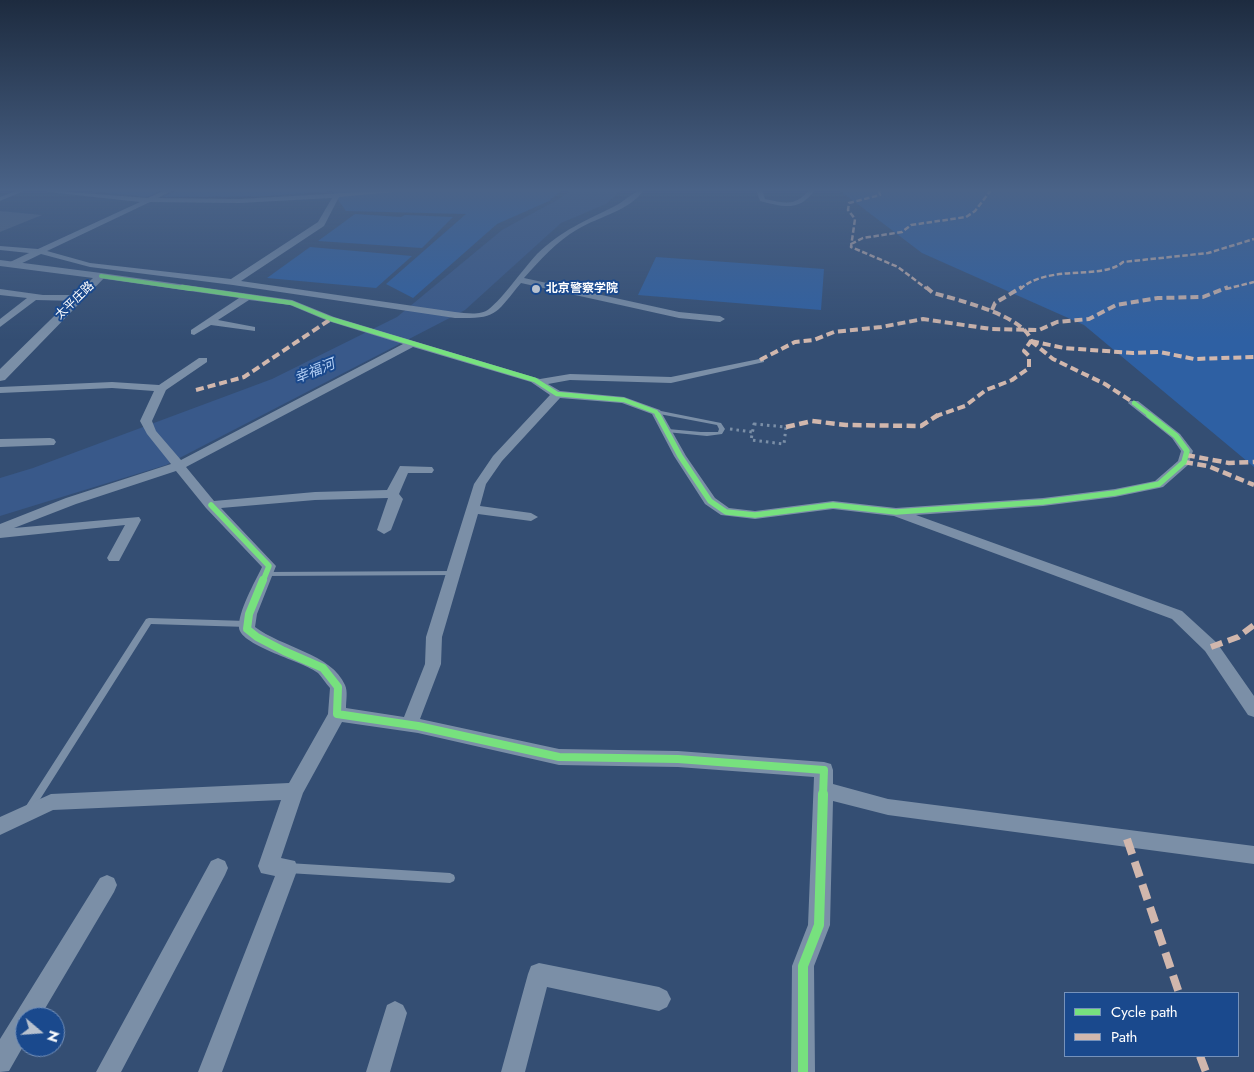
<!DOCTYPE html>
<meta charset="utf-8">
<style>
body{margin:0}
#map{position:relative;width:1254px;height:1072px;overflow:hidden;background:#344e73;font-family:Jost,sans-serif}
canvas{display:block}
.legend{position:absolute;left:1064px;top:992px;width:175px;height:65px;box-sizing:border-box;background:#1a498d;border:1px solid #7692bb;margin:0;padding:6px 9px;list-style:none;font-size:15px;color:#fff}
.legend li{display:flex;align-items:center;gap:10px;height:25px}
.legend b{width:25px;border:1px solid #7692bb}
.north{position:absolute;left:15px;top:1007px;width:50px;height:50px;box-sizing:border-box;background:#1a498d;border:1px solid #7692bb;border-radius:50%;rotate:108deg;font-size:14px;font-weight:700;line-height:20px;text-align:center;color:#fff}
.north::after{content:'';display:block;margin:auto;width:18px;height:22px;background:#b8c1ce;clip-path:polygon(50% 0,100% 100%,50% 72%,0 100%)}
</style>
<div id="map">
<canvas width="1254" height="1072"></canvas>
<ul class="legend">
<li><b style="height:6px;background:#77e17e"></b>Cycle path</li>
<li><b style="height:6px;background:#d1b7ad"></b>Path</li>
</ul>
<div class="north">N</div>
</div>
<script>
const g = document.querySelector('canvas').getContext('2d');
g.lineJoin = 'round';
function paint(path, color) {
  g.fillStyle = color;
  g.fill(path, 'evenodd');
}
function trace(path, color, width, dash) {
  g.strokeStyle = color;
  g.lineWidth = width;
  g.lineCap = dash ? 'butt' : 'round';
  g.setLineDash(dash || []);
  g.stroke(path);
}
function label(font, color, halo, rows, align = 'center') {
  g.font = font + ' Jost,"Noto Sans SC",sans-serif';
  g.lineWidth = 4;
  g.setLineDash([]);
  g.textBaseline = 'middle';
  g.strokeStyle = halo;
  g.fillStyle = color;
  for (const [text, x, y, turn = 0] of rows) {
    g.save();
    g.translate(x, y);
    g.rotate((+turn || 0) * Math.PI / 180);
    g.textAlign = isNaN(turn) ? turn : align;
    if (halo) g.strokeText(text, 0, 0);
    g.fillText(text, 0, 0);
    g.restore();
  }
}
paint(new Path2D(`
 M77 190H162L148 197Z
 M177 190H562L549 201 497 224 413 298 386 284 466 214 346 211 332 191 270 196 163 197Z
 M839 190H1254V467L1084 325 922 253Z
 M355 214 401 217 405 215 453 217 422 248 318 241Z
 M310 247 412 256 376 288 267 278Z
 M656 257 824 269 821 310 638 295Z`), '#2e60a3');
paint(new Path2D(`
 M571 190H622L606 204 561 223 465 310 166 465 0 516V478L33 468 272 379 397 317 502 230 559 199Z`), '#39598a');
paint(new Path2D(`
 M0 211 42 215 0 232Z`), '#516683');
trace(new Path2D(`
 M754 424 786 427 784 444 751 440Z
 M730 429 752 432`), '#7b8fa7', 3, [2.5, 4]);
paint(new Path2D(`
 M656 410 721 423 725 429 722 434 707 436 666 432 665 431 668 429 701 432H718L719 429 717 425 654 413 653 412Z
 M453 571 457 573 456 575 265 576 261 574 265 572Z
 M149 618 247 621 250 622 251 624 250 626 247 627 151 624 32 812 29 813 26 812 24 809 26 806 146 619Z
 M288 863 450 873 454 875 455 878 454 881 450 883 288 873 284 871 283 868 284 865Z`), '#7b8fa7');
paint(new Path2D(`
 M18 190H26L0 201V197Z
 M45 190 148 198 165 190H173L158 198 239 199 396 190 393 192 339 197 324 226 241 281 455 312C466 313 480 316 489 309 503 298 523 269 537 254 562 230 585 221 615 206 625 201 634 190 644 190 629 211 600 216 578 229 557 241 540 260 524 278L679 312 720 316 725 319 720 322 679 318 521 283C495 314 498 319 455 318L233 285 90 267 41 254 14 267H8V263L29 253 0 250V246L38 249 140 202 48 192ZM332 198 318 222 231 279 90 263 47 251 150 202 239 203Z
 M756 190H762L765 199C785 203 795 207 809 190H815C799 212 784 207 760 201Z
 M101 273 292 300 334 317 540 379 570 374 671 377 764 358V362L671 383 570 380 548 384 560 391 624 397 660 410 686 456 715 498 729 508 755 511 833 501 896 508 1043 498 1115 489 1155 481 1178 461 1181 451 1172 438 1128 403 1130 401H1138L1180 434 1193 451 1188 465 1163 487 1159 488 1115 497 1043 506 916 515 1182 611 1217 643 1254 696V717L1248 715 1205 651 1172 619 894 516 833 509 755 519 721 515 705 504 674 456 652 414 622 403 560 398 502 461 486 484 480 506 531 513 538 517 531 521 478 514 442 637 441 664 420 719 559 749 678 751 824 762 831 764 833 770V784L888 799 1254 846V864L888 815 833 801 830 925 814 966 815 1072H791L792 966 808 925 814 777 678 767 559 765 418 733 342 722 303 793 281 858 295 861 298 868 222 1072H198L275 876 261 873 258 866 281 800 53 810 0 835V817L51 794 289 783 328 714 330 688C326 684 322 677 318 673 305 662 241 646 239 628 238 611 255 582 262 567L206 508 176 471 76 504 14 528 139 517 141 520 119 561H109L107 558 125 525 0 538V524L66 498 171 464 147 434 140 421 154 391 112 388 0 393V387L112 382 159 385 199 358H207V362L166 390 152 421 156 431 181 460 403 344 328 321 290 305 249 300 218 320 255 327V331L211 325 194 335 191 334V330L239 298 98 278V274ZM413 347 531 382 550 395 493 456 474 484 426 637 425 664 404 717 346 708C346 701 348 691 345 685 332 654 281 647 255 627L257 614 276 566 221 508 315 500 388 498 377 530 384 534 391 530 403 499 399 494 408 473H432L434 470 432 467 400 466 387 490 315 492 214 501 186 467Z
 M0 289 43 295H78L82 298 78 301 36 300 0 327V319L27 298 0 295Z
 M50 438 54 439 56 442 54 445 0 447V439Z
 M218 858 225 861 228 868 225 875 121 1072H96L211 861Z
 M107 875 114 878 117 885 114 892 40 1017H25V1043L9 1071 0 1072V1039L100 878Z
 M539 963 659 987 667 991 671 999 667 1007 659 1011 547 987 525 1072H501L528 974 531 966Z
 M395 1001 403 1005 407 1013 390 1072H366L387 1005Z`), '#7b8fa7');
paint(new Path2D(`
 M0 260 101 273 106 276 5 380 0 381V369L93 278 0 266Z`), '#7b8fa7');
trace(new Path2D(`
 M879 190 880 195 849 203 848 210 855 219 851 247 898 267 927 289
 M851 244 863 238 902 232 911 225 966 217 975 211 991 190
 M1020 289C1051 263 1101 281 1123 262L1208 253 1254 239
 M1226 289 1254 282`), '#d1b7ad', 2.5, [5.5, 2.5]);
trace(new Path2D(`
 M926 287 933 293C955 299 1026 316 1031 341L1024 351 1029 356V368L1012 380 986 390 965 406 936 416
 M992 310 995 303 1022 287
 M1031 341 1064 348 1133 353 1160 352 1194 359 1254 357
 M1031 341 1053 359 1105 384 1134 403
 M760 360 795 342 814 340 834 332 881 327 923 319 991 329 1039 330 1057 322 1089 319 1116 305 1158 298 1203 297 1228 287
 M196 390 244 377 331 319`), '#d1b7ad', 4, [8, 4]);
trace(new Path2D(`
 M786 427 812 421 846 425 921 426 938 415
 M1186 455 1229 463 1254 462
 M1184 462 1208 466 1254 485`), '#d1b7ad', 4.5, [9, 4.5]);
trace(new Path2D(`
 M1211 647 1238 637 1254 625`), '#d1b7ad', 6, [12, 6]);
trace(new Path2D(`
 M1127 839 1179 993
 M1200 1056 1206 1072`), '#d1b7ad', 8, [16, 8]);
trace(new Path2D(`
 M101 276 191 289`), '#77e17e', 4);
trace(new Path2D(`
 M182 287 292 303 331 319 535 380 557 394 624 400 656 412 658 416
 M1134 403 1151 416`), '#77e17e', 4.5);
trace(new Path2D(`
 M658 415 680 456 710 501 726 512 755 515 833 505 896 512 1043 502 1115 493 1159 484 1184 462 1187 451 1176 436 1149 415
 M211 505 269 566 263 581`), '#77e17e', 5.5);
trace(new Path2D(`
 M263 580 249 614 247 629 257 637 284 651 323 668 338 687 337 714 418 726 559 757 678 759 824 770 823 795`), '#77e17e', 8);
trace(new Path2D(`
 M803 1072V966L819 925 823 794`), '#77e17e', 10);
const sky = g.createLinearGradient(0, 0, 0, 340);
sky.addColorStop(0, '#1d2b3f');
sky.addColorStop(0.56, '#4a6388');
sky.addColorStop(1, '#4a638800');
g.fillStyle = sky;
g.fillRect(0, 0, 1254, 340);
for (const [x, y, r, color] of [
 [536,289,5,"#b8c1ce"]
]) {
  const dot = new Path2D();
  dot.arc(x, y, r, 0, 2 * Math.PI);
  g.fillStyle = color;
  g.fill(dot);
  trace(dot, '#1a498d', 2);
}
label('bold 12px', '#fff', '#1a498d', [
 ["北京警察学院",546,289]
], 'left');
label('12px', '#fff', '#1a498d', [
 ["太平庄路",75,301,-44]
]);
label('italic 14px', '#b3cff5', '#1a498d', [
 ["幸福河",315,372,-22]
]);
</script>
